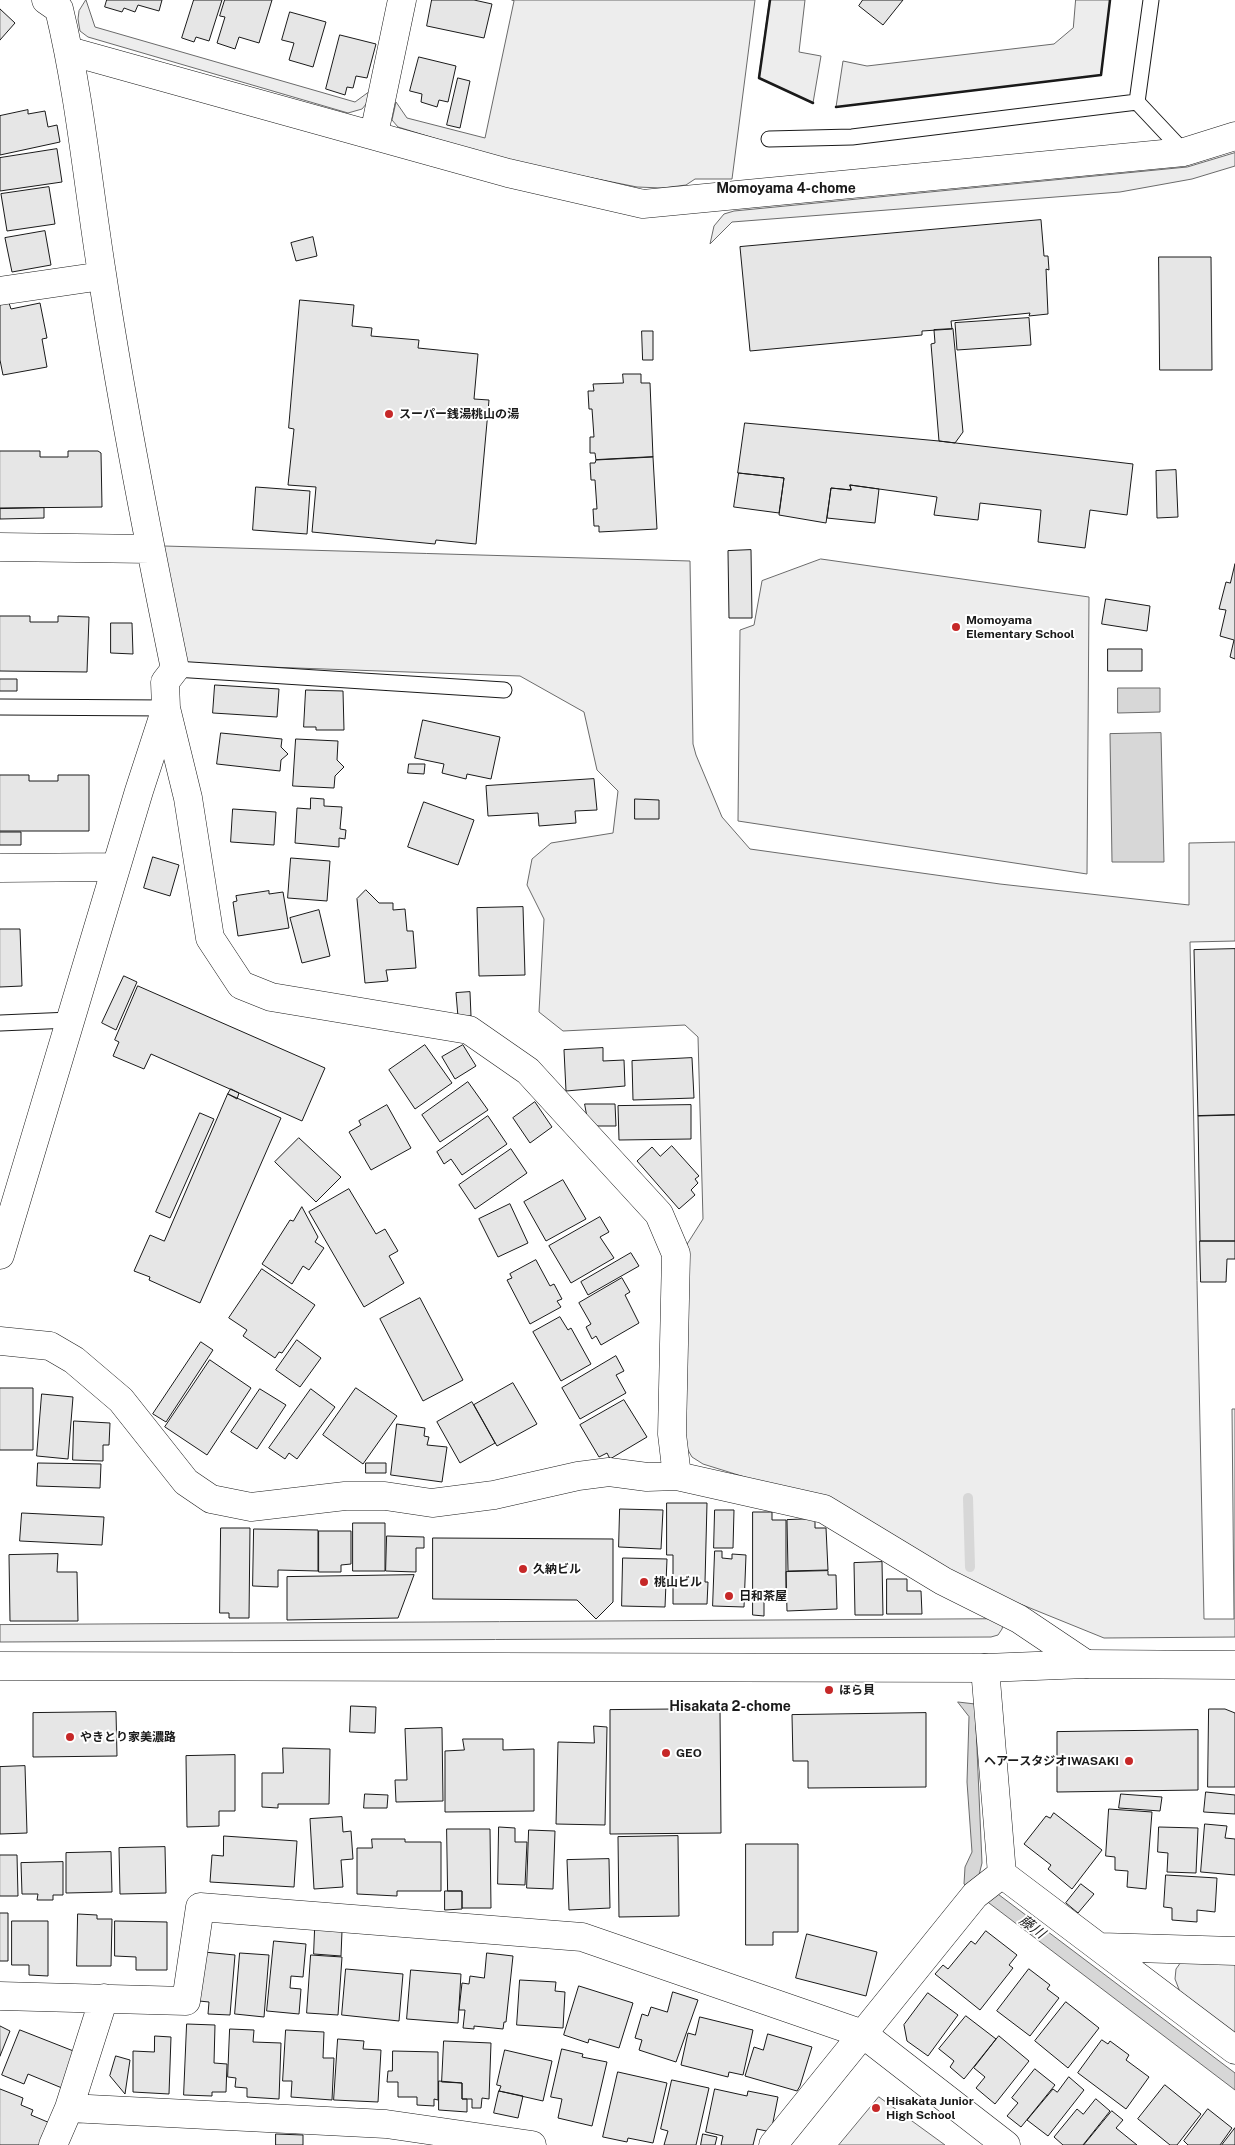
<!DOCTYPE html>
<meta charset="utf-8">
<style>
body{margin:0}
canvas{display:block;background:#fff}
</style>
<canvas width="1235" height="2145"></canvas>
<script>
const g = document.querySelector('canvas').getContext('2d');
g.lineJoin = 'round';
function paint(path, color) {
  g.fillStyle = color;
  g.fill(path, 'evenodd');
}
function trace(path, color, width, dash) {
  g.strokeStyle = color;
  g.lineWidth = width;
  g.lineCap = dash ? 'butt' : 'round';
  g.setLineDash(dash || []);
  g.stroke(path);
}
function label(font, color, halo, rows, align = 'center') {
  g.font = font + ' "Public Sans","Noto Sans JP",sans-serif';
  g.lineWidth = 4;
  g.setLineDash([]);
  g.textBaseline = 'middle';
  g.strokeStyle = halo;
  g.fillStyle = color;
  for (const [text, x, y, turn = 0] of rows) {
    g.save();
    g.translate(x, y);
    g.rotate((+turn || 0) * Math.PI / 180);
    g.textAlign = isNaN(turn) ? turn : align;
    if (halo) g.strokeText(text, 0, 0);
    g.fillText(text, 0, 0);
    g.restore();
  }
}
const built = new Path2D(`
 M86 0 95 27 355 102 370 91 367 103 362 109 348 113 88 37 80 31 78 19 79 11Z
 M512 0H755L732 179H695L686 185 662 188 637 187 508 161 398 127 392 120 396 102 407 118 485 138 514 1Z
 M770 0H805L799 52 821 56 813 103 759 78Z
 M1076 0H1110L1101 75 836 107 843 61 867 66 1054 44 1073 28Z
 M1235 153V166L1192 179 1120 192 732 222 710 244 714 226 724 214 734 211 1187 167Z
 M164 546 690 561 693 744 696 755 722 817 750 849 1000 884 1189 905V843L1235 842V941L1190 942 1204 1619H1234L1232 1409H1235V1637L1104 1638 961 1580 844 1508 703 1464 692 1457 678 1433 684 1249 703 1219 698 1037 685 1025 563 1031 539 1012 544 919 527 885 532 859 551 843 613 833 618 791 597 770 584 712 520 676 184 664Z
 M821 559 1089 597 1087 874 738 821 740 630 754 625 762 581Z
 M999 1619 1003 1625 1002 1629 998 1635 991 1637 0 1642V1625Z
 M1235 1958V2034L1180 1992 1175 1979 1176 1969 1181 1962Z
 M879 2097 945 2145H839Z`);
paint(built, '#ededed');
trace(built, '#6a6a6a', 1);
const water = new Path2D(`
 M1118 688H1160V712L1118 713Z
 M1161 733 1164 862H1112L1110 734Z
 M958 1702 975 1704 982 1863 978 1879 1235 2073V2090L964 1884 965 1867 972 1852 967 1782 969 1717Z`);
paint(water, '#d7d7d7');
trace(water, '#6a6a6a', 1);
trace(new Path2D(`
 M968 1498 970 1567`), '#d7d7d7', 10);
const building = new Path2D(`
 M107 0H162L159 11 138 5 135 12 124 8 122 12 105 7Z
 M194 0H222L209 41 196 37 194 42 182 38Z
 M225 0H272L259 43 239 37 235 49 217 43 225 17 220 16Z
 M432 0H474L492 4 484 38 427 26Z
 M863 0H903L883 25 859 6Z
 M0 9 15 23 0 40Z
 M290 12 326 22 313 67 289 60 294 43 282 40Z
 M340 35 376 44 367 78 356 76 353 88 347 87 345 95 326 89Z
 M419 57 456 66 448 102 439 100 437 107 421 102 422 94 410 91Z
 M458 78 470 81 460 128 447 125Z
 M28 110V114L45 111 48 127 57 125 60 142 0 155V116Z
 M57 149 62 182 0 191V158Z
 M49 187 55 224 7 231 1 194Z
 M1041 220 1044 256H1048L1049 270 1046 269 1048 314 1029 316 1030 313 951 321 952 329 922 331V335L750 351 740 247Z
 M45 231 51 265 12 272 5 238Z
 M313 237 317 256 296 261 291 243Z
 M1159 257H1211L1212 370H1160Z
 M300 300 354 305 352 326 372 328 371 336 419 340 418 348 478 354 474 399 489 400 476 544 436 540 435 544 312 532 316 487 288 485 294 429 289 428Z
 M9 303 11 309 40 303 47 338 42 339 47 367 3 375 0 360V304Z
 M1029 318 1031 345 957 350 955 323Z
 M953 329 963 432 955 443 939 441 931 344 935 343 934 330Z
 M642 331H653V360H643Z
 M623 374H641V383H650L653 457 596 460 595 453H590V437H594L592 409H589L588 391H594L593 384 623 383Z
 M745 423 939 441 1133 464 1127 515 1090 510 1085 548 1038 542 1041 510 980 503 978 520 934 515 937 497 850 485 851 490 831 488 826 523 779 515 784 478 738 473Z
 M0 451H40V457H68V451H98L101 453 102 507 0 508Z
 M653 457 657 529 599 532V526H594L593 509H597L595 480H591L590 463H595L596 460Z
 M1176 470 1178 517 1157 518 1156 471Z
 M739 473 784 478 779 513 734 507Z
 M850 485 879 489 875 523 827 518 831 488 851 490Z
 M256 487 310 491 307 534 253 530Z
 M44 508V518L0 519V509Z
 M751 550 752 618H729L728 551Z
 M1235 564V659L1230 657 1234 640 1220 636 1226 610 1219 609 1226 582 1230 583Z
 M1106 599 1150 606 1147 631 1102 624Z
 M0 616H30V622H58V616L89 617 87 672 0 671Z
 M111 623H132L133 654 111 653Z
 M1108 649H1142V671H1108Z
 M0 679H17V691H0Z
 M215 685 279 689 277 717 213 713Z
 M306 690 343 691 344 730H316V727H304Z
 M423 720 500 737 491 779 467 774 466 779 442 773 444 764 415 758Z
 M221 733 282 739 281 747 288 754 281 760 280 771 217 764Z
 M296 739 338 741 337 760 344 767 335 776 334 788 293 786Z
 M409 764H425L424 774 408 773Z
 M0 775H29V781H58V775H89V831H0Z
 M594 779 597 810 575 811 576 823 539 826 538 813 488 816 486 786Z
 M311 798 324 799V806L342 807 340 829 346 830 345 839 339 838V847L295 843 297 808 310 809Z
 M635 799 659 800V819H635Z
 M424 802 474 820 458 865 408 847Z
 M233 809 276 812 274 845 231 842Z
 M0 832H21V845H0Z
 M153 857 179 865 170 896 144 888Z
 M291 858 330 861 327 901 288 898Z
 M366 890 379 903H393V910L405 909 407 931H413L416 968 386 970 388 981 365 983 357 899Z
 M269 891V894L283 892 289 928 238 936 233 902 237 901 236 896Z
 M523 907 525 975 479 976 477 908Z
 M319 910 330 956 302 963 290 918Z
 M0 929H20L22 986 0 987Z
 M1235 949V1115L1198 1116 1194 950Z
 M124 976 137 982 116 1030 102 1023Z
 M138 986 325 1068 302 1121 151 1054 144 1069 113 1056 119 1042 115 1040Z
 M470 992 471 1016 458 1017 456 993Z
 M425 1045 452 1083 415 1109 389 1070Z
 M463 1045 476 1066 455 1079 442 1057Z
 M603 1048V1061L624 1060 625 1086 566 1091 564 1050Z
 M692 1058 694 1098 633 1100 632 1061Z
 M468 1082 488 1110 440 1142 422 1115Z
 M231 1089 239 1093 237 1099 228 1094Z
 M228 1094 281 1118 200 1303 149 1280 150 1277 134 1271 150 1235 164 1241Z
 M535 1102 552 1127 530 1143 513 1118Z
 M585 1104H615L616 1126H597L587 1116Z
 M387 1105 411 1148 371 1170 349 1132 361 1125 359 1121Z
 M691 1105V1139L619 1140 618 1106Z
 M200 1113 214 1119 170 1218 156 1212Z
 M1235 1115V1241H1200L1198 1116Z
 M488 1116 507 1144 462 1175 451 1159 444 1164 437 1152Z
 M299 1138 341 1177 316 1202 275 1162Z
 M672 1146 699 1176 695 1179 698 1183 691 1190 695 1195 679 1209 637 1161 652 1147 660 1156Z
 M511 1149 527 1173 475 1209 459 1185Z
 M563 1180 586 1219 546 1241 524 1202Z
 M349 1189 376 1234 385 1229 398 1251 389 1256 404 1283 364 1307 309 1212Z
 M510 1204 528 1243 498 1257 479 1219Z
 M302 1207 318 1237 315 1242 324 1248 309 1270 303 1266 292 1284 262 1264 290 1220 293 1221Z
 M600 1217 609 1232 600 1237 614 1258 571 1283 549 1246Z
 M1200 1241H1235V1259H1227L1226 1282H1201Z
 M631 1253 639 1266 588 1295 581 1282Z
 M536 1260 550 1286 554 1284 562 1299 557 1301 561 1307 530 1324 507 1280 512 1278 510 1274Z
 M262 1269 315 1305 282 1353 279 1352 275 1358 243 1336 247 1330 229 1318Z
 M622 1278 630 1292 625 1295 639 1323 601 1345 596 1336 592 1339 586 1327 591 1324 579 1303Z
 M420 1298 463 1380 423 1401 380 1319Z
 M560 1317 568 1330 571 1328 591 1364 561 1381 533 1332Z
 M297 1340 321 1358 300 1387 276 1370Z
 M201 1342 213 1350 166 1422 153 1414Z
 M616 1356 624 1371 616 1375 626 1393 580 1419 562 1388Z
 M210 1360 251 1388 207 1455 165 1427Z
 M513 1383 537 1424 497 1446 474 1405Z
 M0 1388H33V1450H0Z
 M356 1388 397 1416 363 1464 323 1435Z
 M260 1389 286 1405 257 1449 231 1432Z
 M311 1389 335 1407 297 1459 289 1453 285 1459 269 1448Z
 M42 1394 73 1397 68 1459 37 1456Z
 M624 1400 647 1437 610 1459 607 1453 599 1457 580 1425Z
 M472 1402 495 1443 460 1463 437 1422Z
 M74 1421 110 1423 109 1445H103V1461L73 1460Z
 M397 1424 425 1428 424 1436 429 1437 427 1445 447 1447 442 1482 391 1475Z
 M38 1463 101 1464 100 1488 37 1486Z
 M366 1463H386V1473H366Z
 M667 1503H707L705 1582H708L707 1604H673V1555H667Z
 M620 1509 663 1510 661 1549 619 1547Z
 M715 1510H734L733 1548H714Z
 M753 1512H772V1520H786V1599H764V1616L753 1615Z
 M22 1513 104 1517 102 1545 20 1541Z
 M815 1519V1528H826L828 1570 788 1571 787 1520Z
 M353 1523H385V1571H353Z
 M221 1528H250L249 1618H229V1613H220Z
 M254 1529 318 1530V1571L278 1570V1587L253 1586Z
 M319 1531H351V1564L341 1565V1572H319Z
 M387 1536 424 1537V1548H416V1572L386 1571Z
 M433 1538 613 1539V1602L596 1619 577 1600 433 1599Z
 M715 1551H722V1558L732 1559V1554L746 1555 744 1607 713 1606Z
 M58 1554 57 1572H77L78 1621H10L9 1555Z
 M623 1558 667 1559 665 1607 622 1606Z
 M882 1562 883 1615H855L854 1563Z
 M828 1571V1575H836L837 1609 787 1611 786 1572Z
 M414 1575 398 1618 287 1620V1577Z
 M887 1579H907V1591H921L922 1614H887Z
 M351 1706 376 1707 375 1733 350 1732Z
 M720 1709 721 1833 610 1834V1710Z
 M1209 1709H1225L1235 1713V1787H1208Z
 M116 1712 117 1756 33 1757V1713Z
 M926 1713V1787L808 1788V1761H793L792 1715Z
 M594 1726 607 1727 605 1825 556 1824 558 1742 594 1743Z
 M442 1728 443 1801 396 1802 395 1780H407L405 1729Z
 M1198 1730V1790L1057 1792V1732Z
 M463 1739H503V1750L534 1749V1811L445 1812V1751L464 1750Z
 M283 1748 330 1749 329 1804H278V1808L262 1807V1773H283Z
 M235 1755V1811H219V1826L187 1827 186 1756Z
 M25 1766 27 1833 0 1834V1767Z
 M1206 1792 1235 1795V1814L1204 1812Z
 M365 1794 388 1795 387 1808H364Z
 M1121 1794 1162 1797 1160 1811 1119 1808Z
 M1109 1809 1152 1812 1146 1889 1127 1887 1128 1871 1115 1870V1857L1106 1856Z
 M1054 1813 1102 1850 1072 1889 1048 1869 1051 1865 1024 1844 1046 1816 1050 1818Z
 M342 1817 343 1832 351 1831 353 1859 341 1860 343 1887 314 1889 310 1819Z
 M1205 1824 1227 1826 1225 1838 1235 1839V1875L1201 1872Z
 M499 1827 515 1828V1842H527L525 1885 498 1884Z
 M1159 1827 1198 1828 1196 1873 1167 1872 1168 1853 1158 1852Z
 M447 1829H490L491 1908H462V1891H448Z
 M529 1830 555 1831 553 1889 527 1888Z
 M224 1836 297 1841 294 1887 210 1882 212 1855 223 1856Z
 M678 1836 679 1916 619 1917 618 1837Z
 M372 1839H405V1842H441V1891H397V1896L357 1894V1848H372Z
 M746 1844H798V1932H773V1945H746Z
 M165 1847 166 1893 120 1894 119 1848Z
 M111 1852 112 1892 66 1893V1853Z
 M0 1855H17L18 1896H0Z
 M609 1859 610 1908 569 1910 567 1860Z
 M63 1862V1895H53V1900H37L38 1894H22L21 1863Z
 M1166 1875 1217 1878 1215 1912 1197 1910V1922L1172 1920V1908L1164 1907Z
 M1081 1884 1094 1894 1078 1913 1066 1903Z
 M445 1891H462V1909L445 1910Z
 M0 1913H8V1961H0Z
 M78 1914 97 1915V1919H112L111 1966H77Z
 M12 1921H48V1976L29 1975V1965H12Z
 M115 1921 167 1922V1970H136V1957L115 1956Z
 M315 1929 342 1931 341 1956 314 1954Z
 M986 1931 1017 1955 1009 1965 1013 1968 980 2010 935 1974 943 1965 948 1969 971 1941 975 1944Z
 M807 1934 877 1952 866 1996 796 1978Z
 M274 1941 306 1944 303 1977 291 1976 290 1988 301 1989 299 2014 267 2011Z
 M204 1952 235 1955 230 2015 208 2014 209 2002 199 2001Z
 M240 1953 269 1955 264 2017 235 2014Z
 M487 1953 513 1956 506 2022H504L503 2029 474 2026V2029L463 2028 465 2010H459L462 1983 469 1984 470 1976 484 1978Z
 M311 1955 342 1957 338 2015 307 2013Z
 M346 1969 403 1974 399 2021 342 2015Z
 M1029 1969 1050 1985 1047 1989 1059 1998 1030 2036 997 2011Z
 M411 1970 461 1974 458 2023 407 2019Z
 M520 1980 556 1982 555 1991 565 1992 563 2028 517 2025Z
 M579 1986 633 2003 619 2048 589 2039 588 2043 564 2035Z
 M673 1992 698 2000 676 2062 639 2050 642 2040 635 2038 642 2014 648 2016 651 2007 667 2012Z
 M928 1993 958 2015 928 2056 907 2041 904 2025Z
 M1066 2002 1099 2028 1068 2068 1035 2041Z
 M966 2016 996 2039 964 2079 950 2067 954 2061 939 2049Z
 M700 2017 753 2030 743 2075 729 2072 728 2077 681 2065 688 2033 695 2035Z
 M187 2024 215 2025 214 2063 227 2064 226 2092H212V2096L184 2095Z
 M0 2026 10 2031 0 2056Z
 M230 2029 254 2030 253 2042 281 2043 279 2099 247 2097V2088L235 2087 236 2078 228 2077Z
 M20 2030 76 2052 62 2088 28 2074 24 2084 2 2075Z
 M286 2030 324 2032 323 2058H334L332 2100 291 2097 292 2081H283Z
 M768 2034 812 2047 800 2086 797 2091 745 2076 754 2047 763 2050Z
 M155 2036 171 2037 169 2094 133 2092V2051L154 2052Z
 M999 2036 1029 2061 995 2104 976 2088 985 2077 974 2068Z
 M338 2039 364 2041 363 2049 381 2050 378 2102 334 2100Z
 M1102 2040 1108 2044 1110 2041 1129 2055 1126 2060 1149 2077 1126 2109 1078 2073Z
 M444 2041 491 2043 489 2099 482 2098 481 2108H472V2099H462V2083L442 2082Z
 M562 2049 583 2054 582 2057 607 2062 592 2126 558 2118 562 2099 551 2097Z
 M505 2050 552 2061 543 2101 499 2091 501 2086 497 2085Z
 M393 2051 438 2052V2100L434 2099V2106L417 2105V2097H398V2082H387L388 2071H392Z
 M116 2056 130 2060 125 2094 110 2076Z
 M1035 2069 1055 2085 1021 2127 1007 2116 1018 2103 1012 2098Z
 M618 2072 667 2083 653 2143 628 2138 627 2142 603 2137Z
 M1069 2077 1084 2090 1048 2136 1027 2120 1053 2089 1057 2092Z
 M672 2080 709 2088 696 2145H664L668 2131 661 2129Z
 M439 2081 462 2083V2099H467V2112L439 2110Z
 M1165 2085 1201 2114 1177 2145H1170L1138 2119Z
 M0 2089 23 2098 21 2105 33 2110 31 2115 50 2123 41 2145H0Z
 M715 2089 747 2096 748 2091 778 2097 771 2132 757 2129 753 2145H721L723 2136 706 2132Z
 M499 2091 523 2096 518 2118 494 2113Z
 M1096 2099 1110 2111 1083 2145H1063L1054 2137 1077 2109 1083 2114Z
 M1208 2109 1232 2128 1220 2145H1188L1184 2141Z
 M1112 2111 1123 2120 1116 2128 1137 2145H1084Z
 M1235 2128V2145H1222Z
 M276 2134 303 2135V2145H276Z
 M703 2134 717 2137 715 2145H701Z`);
paint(building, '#e6e6e6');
trace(building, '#1a1a1a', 1);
const lane = new Path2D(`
 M1137 102 1151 0
 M769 139 852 137 1137 102 1184 152
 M175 669 504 690
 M0 707 166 708
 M0 1023 70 1020`);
const street = new Path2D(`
 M69 51 508 173 643 204 1184 152 1235 136
 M374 134 402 0
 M0 291 102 276
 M0 547 150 549
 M166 708 188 798 210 938 241 985 271 997 469 1030 528 1071 659 1214 676 1254 672 1434 677 1476
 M0 868 116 867
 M0 1255 139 791 166 708 165 682 175 669C148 538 122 406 102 274 88 186 80 96 59 9L46 0
 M0 1341 50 1346 74 1360 121 1400 186 1482 211 1499 251 1507 345 1496H385L432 1503 494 1495 578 1476 609 1472 647 1477 677 1476 824 1509 943 1581 1019 1619 1086 1664
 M1002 1874 1235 2050
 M1101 1947 1235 1951
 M0 1996 186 2001 200 1907 582 1937 863 2034 1006 2145
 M69 2108 386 2124 532 2145
 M53 2145 69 2108 104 1998
 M773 2145 975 1895 1002 1874 985 1668`);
const secondary = new Path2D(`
 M0 1666 985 1668 1086 1664 1235 1665`);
trace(lane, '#1a1a1a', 17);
trace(street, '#1a1a1a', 29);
trace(secondary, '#1a1a1a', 29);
trace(lane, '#fff', 15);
trace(street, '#fff', 28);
trace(secondary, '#fff', 28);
trace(new Path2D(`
 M770 0 759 78 813 103
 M836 107 1101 75 1110 0`), '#1a1a1a', 2.5);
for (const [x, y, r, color] of [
 [389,414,5,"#c62828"],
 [956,627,5,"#c62828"],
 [523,1569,5,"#c62828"],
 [644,1582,5,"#c62828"],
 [729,1596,5,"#c62828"],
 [829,1690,5,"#c62828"],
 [70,1737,5,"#c62828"],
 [666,1753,5,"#c62828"],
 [1129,1761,5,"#c62828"],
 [876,2108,5,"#c62828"]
]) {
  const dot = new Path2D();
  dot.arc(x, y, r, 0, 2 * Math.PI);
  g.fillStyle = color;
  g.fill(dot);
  trace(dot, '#fff', 2);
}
label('bold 12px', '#1a1a1a', '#fff', [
 ["スーパー銭湯桃山の湯",399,414],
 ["Momoyama",966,620],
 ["Elementary School",966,634],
 ["久納ビル",533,1569],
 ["桃山ビル",654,1582],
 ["日和茶屋",739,1596],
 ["ほら貝",839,1690],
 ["やきとり家美濃路",80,1737],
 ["GEO",676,1753],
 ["ヘアースタジオIWASAKI",1119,1761,"right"],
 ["Hisakata Junior",886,2101],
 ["High School",886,2115]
], 'left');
label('bold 14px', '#1a1a1a', '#fff', [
 ["Momoyama 4-chome",786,189],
 ["Hisakata 2-chome",730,1707]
]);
label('italic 14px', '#1a1a1a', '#fff', [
 ["藤川",1032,1927,37]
]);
</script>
